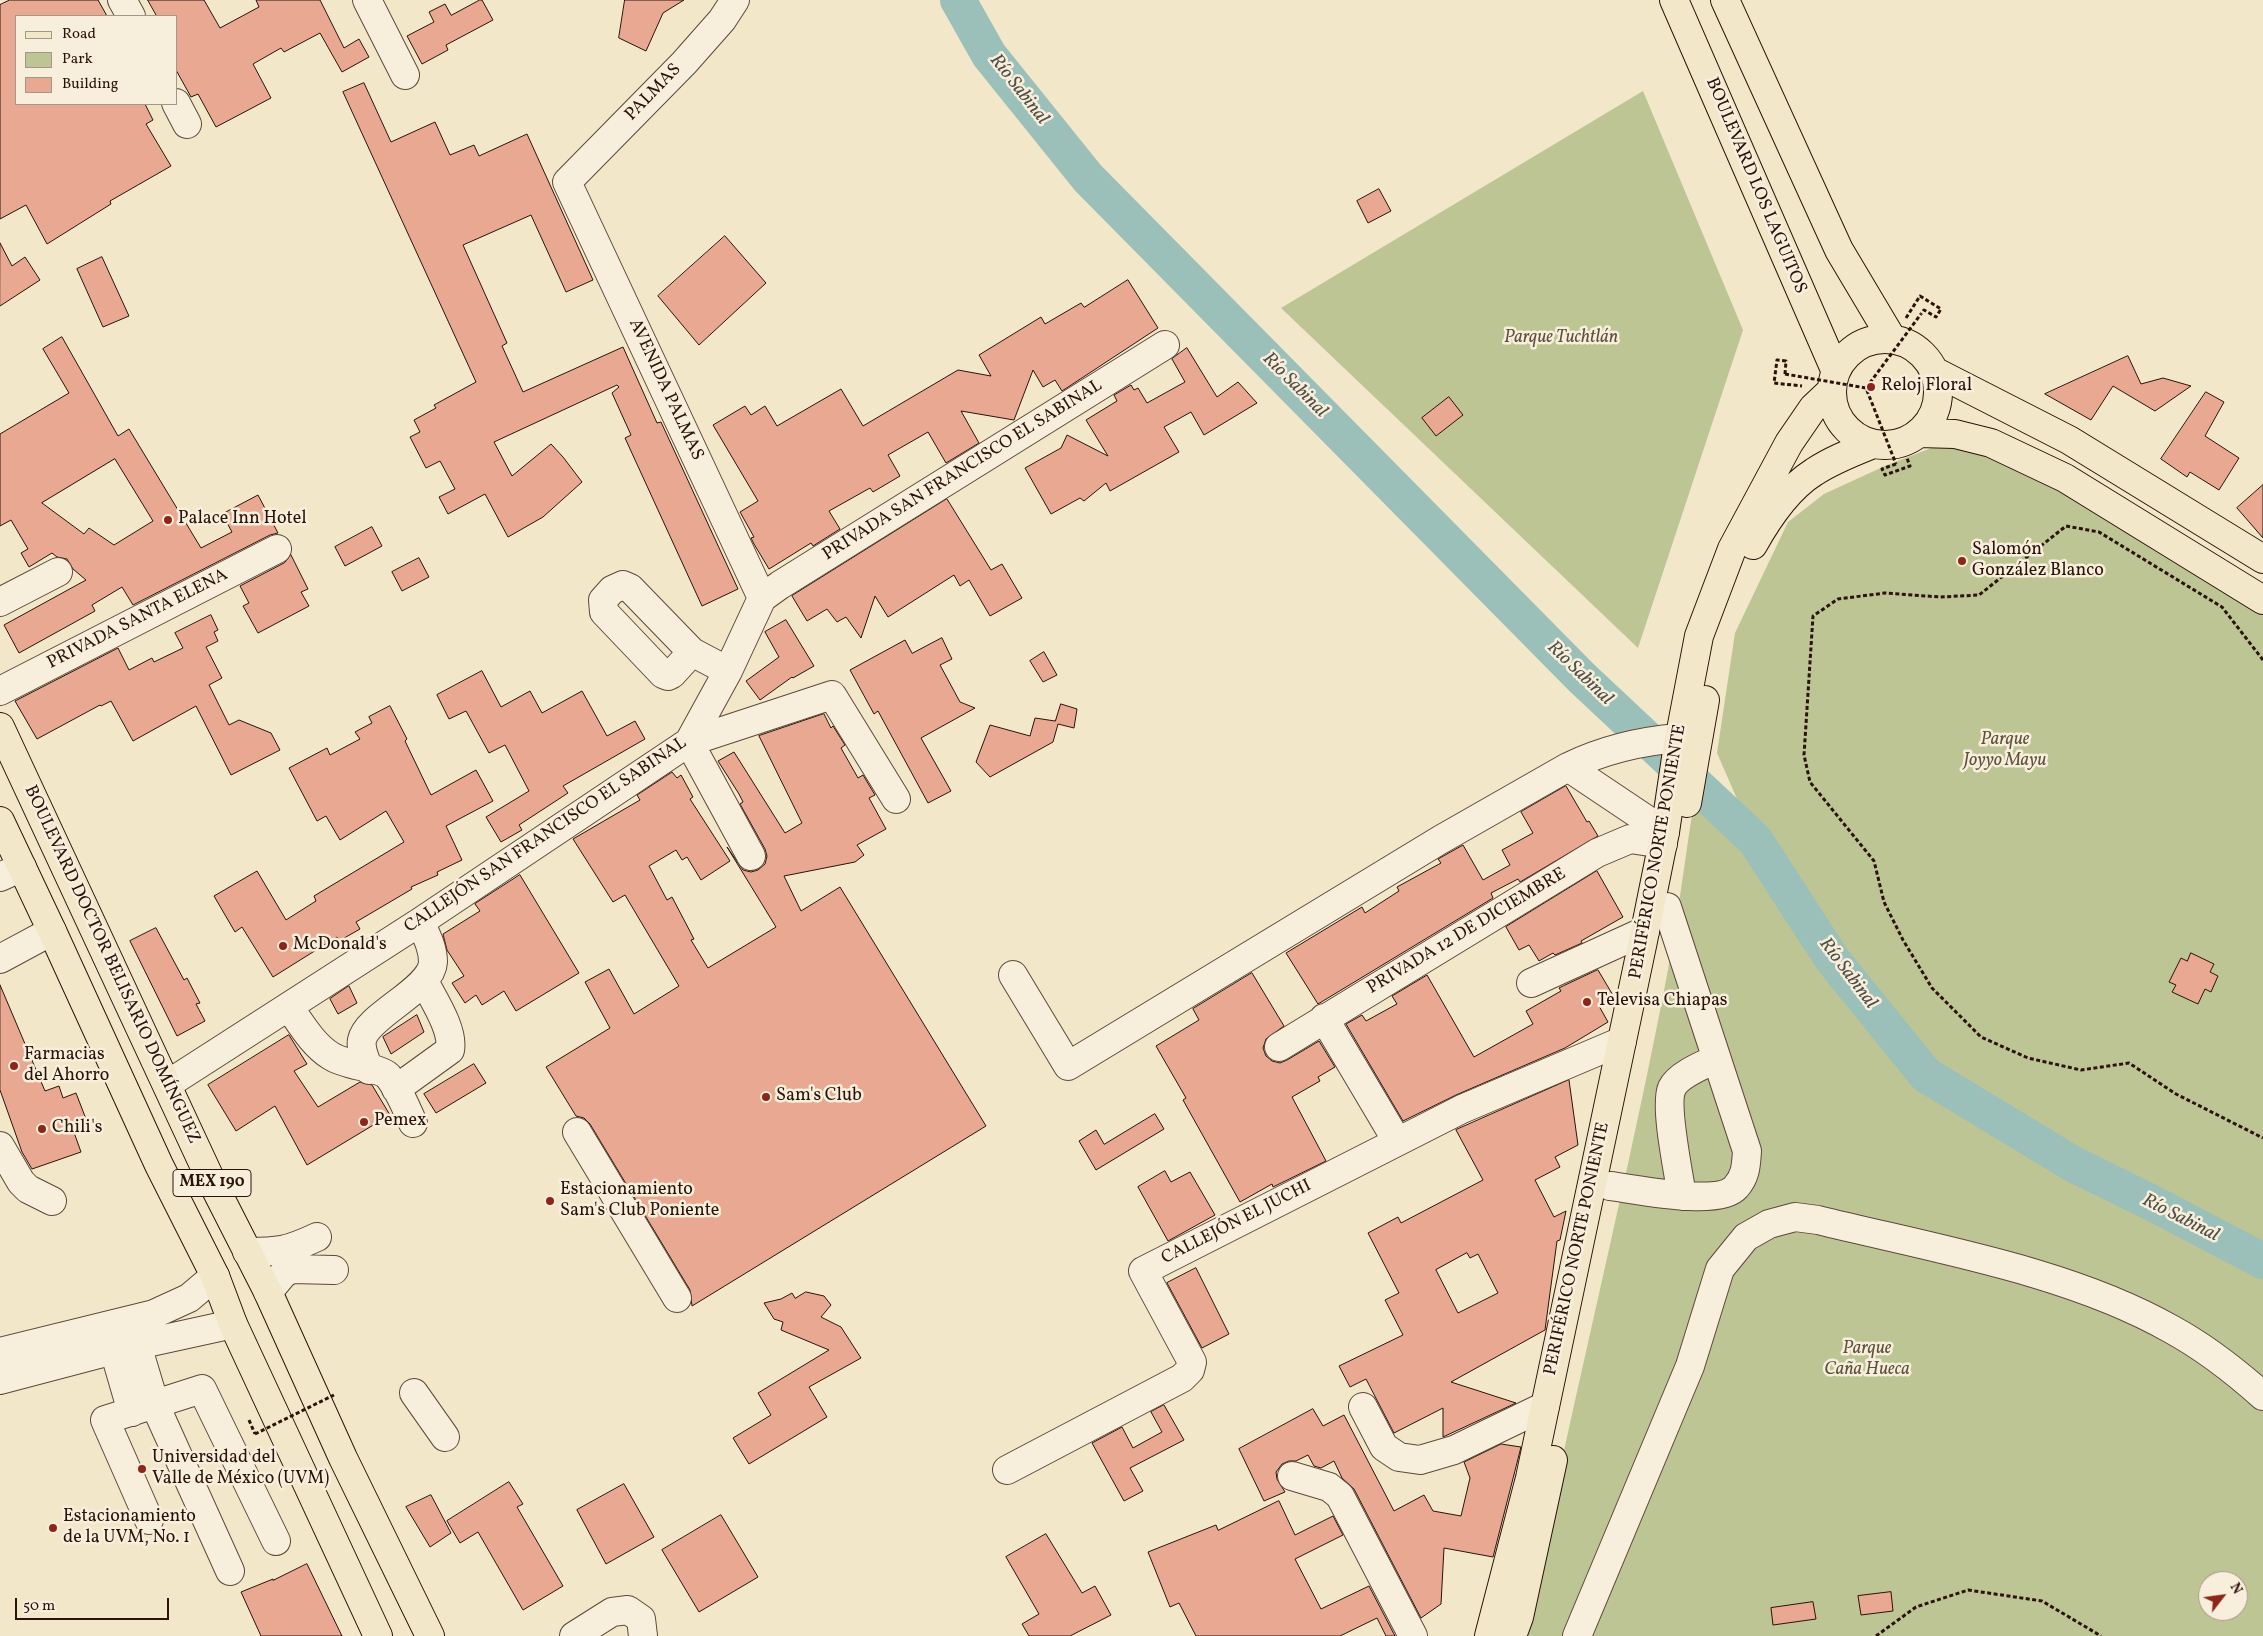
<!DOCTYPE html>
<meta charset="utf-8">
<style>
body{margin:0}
#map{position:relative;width:2263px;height:1636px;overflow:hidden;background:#f3e7c9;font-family:Vollkorn,serif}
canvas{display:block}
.legend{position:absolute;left:15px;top:15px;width:162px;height:90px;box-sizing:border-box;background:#f7efdc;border:1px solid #a59788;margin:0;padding:6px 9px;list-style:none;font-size:15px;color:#2b130a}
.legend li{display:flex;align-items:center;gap:10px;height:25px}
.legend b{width:25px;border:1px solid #a59788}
.north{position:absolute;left:2198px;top:1571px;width:50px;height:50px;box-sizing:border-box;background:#f7efdc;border:1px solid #a59788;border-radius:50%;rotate:60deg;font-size:14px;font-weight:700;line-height:20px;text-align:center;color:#2b130a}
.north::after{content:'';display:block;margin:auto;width:18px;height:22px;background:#8f2418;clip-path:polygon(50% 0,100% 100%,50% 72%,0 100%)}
.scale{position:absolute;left:15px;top:1598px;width:154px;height:22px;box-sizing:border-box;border:2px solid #2b130a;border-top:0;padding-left:6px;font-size:15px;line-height:18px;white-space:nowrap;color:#2b130a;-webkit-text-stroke:4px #f7efdc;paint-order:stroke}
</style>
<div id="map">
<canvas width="2263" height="1636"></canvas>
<ul class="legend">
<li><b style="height:6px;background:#f3e7c9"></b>Road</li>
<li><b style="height:14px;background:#bdc595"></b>Park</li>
<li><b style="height:14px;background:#e8a892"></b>Building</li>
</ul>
<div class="north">N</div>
<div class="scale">50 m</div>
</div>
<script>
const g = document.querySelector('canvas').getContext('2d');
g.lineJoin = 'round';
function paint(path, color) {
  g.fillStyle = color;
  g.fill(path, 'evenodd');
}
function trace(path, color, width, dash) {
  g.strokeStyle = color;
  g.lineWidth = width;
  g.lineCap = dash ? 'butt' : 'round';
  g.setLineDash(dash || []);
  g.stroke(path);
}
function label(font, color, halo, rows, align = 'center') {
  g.font = font + ' Vollkorn,serif';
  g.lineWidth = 5;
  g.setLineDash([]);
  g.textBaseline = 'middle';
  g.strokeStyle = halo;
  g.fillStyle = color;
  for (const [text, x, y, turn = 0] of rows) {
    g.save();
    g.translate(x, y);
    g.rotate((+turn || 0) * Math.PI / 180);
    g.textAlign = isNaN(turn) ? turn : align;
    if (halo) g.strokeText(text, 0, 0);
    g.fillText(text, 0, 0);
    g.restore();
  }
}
paint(new Path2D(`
 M1643 91 1743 330 1638 648 1281 308Z
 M1947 442 2046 477 2263 605V1636H1525C1567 1422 1621 1210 1663 996 1676 931 1684 866 1694 801L1699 787 1754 838 1717 753 1735 633 1788 522 1824 494 1887 465ZM2208 1581H2238V1611H2208Z`), '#bdc595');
trace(new Path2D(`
 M958 0 989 55 1088 178 1582 678 1755 840 1832 959 1926 1075 2073 1164 2156 1205 2263 1261`), '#9bbfb9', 36);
const building = new Path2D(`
 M10 0H98L107 16H16V104H145L153 120 146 124 171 166 110 201 111 204 47 244 26 205 0 219V5Z
 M148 0H204L220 28 259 7 256 0H320L344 48 359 39 369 57 342 72 320 33 284 52 281 48 253 64 271 98 216 127 198 94 191 97 176 70V16H157Z
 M480 0H482L493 20 446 45 448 50 422 64 407 36 434 22 429 12 445 4 451 15Z
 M625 0H684L663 13 646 51 619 38Z
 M364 83 391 142 435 122 450 155 474 145 479 156 527 134 593 280 566 292 531 215 463 245 507 343 502 346 523 392 623 347 657 423 661 422 738 589 702 606 625 438 631 435 612 393 619 387 617 385 494 442 512 476 551 444 563 457 582 482 543 517 508 537 485 494 448 514 439 497 455 489 440 461 426 468 410 437 420 432 414 420 436 408 434 405 476 382 343 92Z
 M1379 189 1391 211 1368 223 1357 201Z
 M725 236 766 283 699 345 658 296Z
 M0 243 12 266 25 257 40 280 0 306Z
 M102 257 129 316 103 327 77 269Z
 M1128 280 1158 328 1062 391 1055 380 1043 387 1033 370 1014 420 961 411 979 443 946 463 928 432 888 455 900 476 873 492 870 488 829 511 840 529 813 546 811 543 769 569 754 544 751 538 754 537 740 512 758 501 713 425 745 406 751 415 765 406 777 426 841 389 863 426 958 370 991 376 979 355 1041 317 1045 324 1081 303 1084 307Z
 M62 337 118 436 129 429 201 548 232 532 222 514 258 495 278 533 270 535 133 605 122 587 92 605 95 611 19 653 4 625 86 580 73 569 67 559 57 557 52 553 29 567 21 553 28 549 11 520 0 526V434L69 393 43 349ZM115 459 153 521 114 545 89 528 84 534 42 503Z
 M1187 348 1217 397 1238 382 1257 403 1204 435 1191 412 1164 427 1179 452 1110 491 1106 483 1084 501 1080 498 1051 514 1025 468 1061 448 1067 435 1108 456 1086 420 1117 401 1114 395 1131 385 1134 390 1138 388 1147 403 1185 382 1172 359Z
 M2128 356 2141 384 2163 378 2191 386 2155 411 2113 386 2091 420 2045 394Z
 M2206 392 2224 402 2205 436 2239 458 2219 490 2190 472 2187 477 2161 459Z
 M1449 397 1463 415 1436 436 1422 418Z
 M2263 485V538L2237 508Z
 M947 499 991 570 1002 564 1022 598 990 616 969 580 960 586 954 575 888 617 875 596 861 638 846 617 837 622 827 609 807 621 792 596Z
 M372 527 382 546 345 566 335 547Z
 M291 555 308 589 301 592 309 606 258 633 243 606 249 603 240 586 284 563Z
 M419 558 429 577 402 591 392 572Z
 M211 615 218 630 214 632 218 641 206 647 222 678 209 685 229 725 239 720 271 733 280 750 231 775 196 706 133 741 111 701 101 706 100 705 37 739 15 701 118 648 129 670 152 658 154 662 183 648 175 633Z
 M786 620 814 666 793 678 792 677 760 700 746 681 779 657 765 632Z
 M942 638 952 659 940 665 960 702 975 708 921 738 951 791 928 803 878 711 874 714 850 670 905 640 912 653Z
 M1044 652 1057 675 1043 682 1030 661Z
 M482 671 501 707 530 691 542 713 582 691 607 736 635 721 645 739 563 786 568 793 519 825 522 830 501 842 486 817 529 791 505 745 489 753 466 711 449 719 437 695Z
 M1061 704 1077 709 1074 728 1058 724 1053 742 990 777 976 762 990 725 1030 736 1035 718 1055 721Z
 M390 706 407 739 405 741 431 795 476 770 493 801 446 826 462 860 437 872 438 875 411 887 412 889 356 922 360 929 339 941 337 937 273 977 242 927 235 932 214 896 257 871 286 920 316 901 314 896 404 842 386 811 340 840 326 816 317 821 289 768 327 748 330 755 360 739 355 732 372 723 369 717Z
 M824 714 831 728 833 726 845 745 841 748 858 778 863 775 875 795 869 798 886 829 857 845 864 855 855 862 784 876 801 911 840 887 986 1126 692 1306 690 1290 590 1124 584 1118 576 1116 546 1067 610 1028 585 982 609 969 634 1014 679 986 625 895 613 902 573 839 640 800 637 795 672 772 677 778 681 775 693 797 690 799 730 861 701 880 687 857 682 860 676 850 649 866 667 900 672 897 694 939 691 940 708 968 776 927 727 847 743 870 751 872 758 870 765 864 767 856 765 849 740 804 743 802 739 794 718 761 734 752 785 833 802 823 759 736Z
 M1566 786 1587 822 1589 821 1598 836 1520 882 1518 879 1491 893 1493 898 1318 1004 1286 953 1362 907 1365 913 1399 891 1397 887 1441 863 1438 859 1463 845 1483 880 1510 865 1502 850 1533 833 1521 812Z
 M1597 871 1623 917 1581 941 1582 943 1555 955 1553 953 1539 961 1529 945 1519 950 1506 927Z
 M520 875 579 973 516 1011 504 991 482 1005 476 995 465 1003 452 983 464 976 447 950 443 934 480 911 475 904Z
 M156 928 184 980 187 978 200 1003 196 1004 205 1021 177 1036 130 941Z
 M2191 953 2214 964 2210 972 2218 976 2211 992 2205 989 2198 1004 2172 992 2176 985 2169 982 2181 958 2187 961Z
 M1598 970 1614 997 1599 1006 1608 1022 1565 1048 1456 1095 1403 1121 1346 1024 1362 1015 1366 1021 1397 1004 1392 996 1427 975 1474 1057 1533 1024 1526 1011 1561 991 1559 988 1563 986Z
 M1252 973 1284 1026 1266 1039 1263 1048 1266 1056 1272 1061 1280 1063 1287 1060 1319 1041 1335 1067 1318 1077 1320 1081 1292 1097 1326 1161 1273 1187 1272 1184 1240 1202 1183 1100 1186 1098 1156 1046 1199 1020 1193 1009Z
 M0 985 45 1091 59 1086 63 1098 76 1093 86 1119 71 1124 81 1152 32 1169 22 1152 0 1090Z
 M349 986 357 1003 338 1014 330 999Z
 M417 1015 424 1032 391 1054 383 1037Z
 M289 1035 307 1064 294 1071 318 1107 360 1082 372 1085 390 1115 307 1165 275 1106 236 1131 208 1085Z
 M474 1064 486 1083 436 1113 424 1094Z
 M1569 1080 1578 1145 1555 1157 1560 1167 1535 1180 1554 1217 1566 1211 1560 1240 1557 1241 1545 1330 1451 1382 1516 1403 1443 1437V1408L1394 1433 1366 1379 1350 1387 1339 1366 1403 1335 1385 1300 1399 1293 1368 1233 1398 1217 1401 1223 1483 1180 1456 1130ZM1467 1253 1470 1258 1478 1254 1498 1293 1458 1313 1436 1270Z
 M1155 1114 1164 1129 1096 1170 1079 1141 1096 1130 1104 1144Z
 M1165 1171 1171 1182 1190 1172 1215 1215 1168 1241 1138 1187Z
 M1196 1268 1229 1334 1202 1348 1167 1283Z
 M806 1292 824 1296 831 1305 821 1317 841 1327 861 1358 809 1387 827 1417 749 1464 733 1438 771 1415 758 1393 829 1350 781 1330 783 1322 774 1319 764 1303 781 1299 792 1293 795 1298Z
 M1164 1405 1184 1440 1130 1468 1143 1491 1124 1501 1092 1443 1122 1427 1133 1448 1162 1432 1151 1412Z
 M1313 1409 1323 1426 1344 1415 1394 1511 1424 1495 1433 1511 1461 1516 1470 1478 1464 1462 1501 1444 1521 1447 1493 1557 1444 1548 1441 1604 1421 1618 1354 1489 1342 1478 1334 1461 1321 1468 1314 1466 1308 1455 1296 1461H1289L1282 1464 1276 1472 1277 1479 1285 1492 1264 1501 1239 1449Z
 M509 1482 523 1504 517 1507 563 1586 523 1610 478 1532 460 1543 447 1521Z
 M624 1484 654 1537 606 1564 577 1510Z
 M431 1495 451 1533 430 1547 406 1507Z
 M1279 1501 1295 1535 1333 1516 1343 1535 1295 1559 1321 1609 1369 1586 1395 1636H1386L1377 1618 1340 1636H1196L1179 1603 1170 1607 1148 1552 1216 1525 1218 1530Z
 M721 1515 758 1577 699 1612 662 1550Z
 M1046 1534 1082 1593 1095 1586 1111 1615 1070 1636H1029L1022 1624 1039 1614 1006 1557Z
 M307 1564 342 1636H261L241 1592 273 1579V1580Z
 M1891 1592 1893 1611 1861 1615 1858 1596Z
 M1813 1602 1816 1619 1773 1625 1771 1608Z`);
paint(building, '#e8a892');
trace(building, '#2b130a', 1);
const minor = new Path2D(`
 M122 0 131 16
 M367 0 405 75
 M735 0 722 20 684 63 567 182 762 598
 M176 103 187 124
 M0 602 58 572
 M692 652 672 674 668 676 663 674 604 612 603 600 612 590 623 585 630 588 692 652 728 671
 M0 691 277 549
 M1568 767C1603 750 1641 741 1679 738
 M751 856 689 742 832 695 896 799
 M0 877 22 867
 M0 959 52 931
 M1013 975 1068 1066 1440 840 1568 767 1665 832
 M1531 983 1645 931
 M289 1007C301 1024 313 1045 331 1056 346 1066 379 1067 388 1076 399 1089 406 1108 413 1123
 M1324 1018 1397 1141
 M1279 1047 1597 853 1630 839 1663 844
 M369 1070C366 1060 360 1050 362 1040 367 1015 432 990 433 962 433 947 426 935 420 922
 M168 1084 420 922 689 742 728 671 762 598 780 585 1165 345
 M396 1089 450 1050C454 1030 433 999 424 981
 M577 1132 677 1298
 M0 1146 21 1182 28 1189 52 1201
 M1610 1186C1635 1189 1719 1207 1736 1187 1746 1176 1746 1165 1747 1151L1667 907
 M1682 1196C1679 1175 1664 1105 1672 1088 1678 1075 1703 1065 1716 1059
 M247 1252C279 1252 287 1251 317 1237
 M268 1292 284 1273 292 1269 334 1270
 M137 1345 155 1405 230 1571
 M114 1350 132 1412
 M0 1352 154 1314 189 1298 215 1276
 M0 1380 114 1350 233 1324
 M414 1393 445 1437
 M1363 1407 1384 1447 1399 1457 1420 1460 1454 1450 1545 1406
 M1007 1470 1182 1378 1190 1370 1192 1362 1143 1271 1462 1109 1622 1041
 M1292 1476 1329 1487 1340 1496 1413 1636
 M149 1520 105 1420 202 1389 276 1541
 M574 1636 612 1612 628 1610 641 1619 643 1636
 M1577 1636 1690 1366 1720 1269 1746 1237 1769 1224 1795 1217 1818 1220C1931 1248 2069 1271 2171 1329 2204 1347 2235 1371 2263 1396`);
const major = new Path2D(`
 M1674 0 1836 372
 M1725 0 1839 250 1892 339
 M1832 392a53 53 0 1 1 106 0a53 53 0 1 1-106 0Z
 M1934 371 2069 440 2263 559
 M1919 433 1955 434 1991 443 2065 478 2263 600
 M1753 545C1768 518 1787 489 1814 472 1832 460 1853 452 1873 444
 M0 727 209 1176 268 1292 343 1458 430 1636
 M1687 803 1705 700
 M0 821 52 931 159 1165 215 1276 233 1324 378 1636
 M1489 1636 1530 1478 1643 941 1665 832 1677 751 1699 636 1732 549 1789 443 1813 408 1832 390
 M1512 1636 1519 1617 1553 1460`);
trace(minor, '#5d483a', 30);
trace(major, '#2b130a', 30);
trace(new Path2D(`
 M1906 318 1920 296 1941 309 1936 317 1924 310 1921 314
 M1785 374 1786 361 1777 360 1774 383 1802 386
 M1896 464 1882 469 1885 475 1910 466 1905 453
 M2263 660 2222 607 2099 532 2066 526 1979 595 1940 597 1885 593 1838 599 1813 616 1804 755 1810 782 1874 861 1884 902 1903 940 1932 988 1981 1037 2028 1058 2081 1070 2129 1063 2176 1094 2263 1138
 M249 1420 255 1434
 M1876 1636 1916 1607 1968 1590 2042 1601 2101 1636`), '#2b130a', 3, [4, 2.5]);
trace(minor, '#f7efdc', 28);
trace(major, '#f3e7c9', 28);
trace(new Path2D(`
 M1785 374 1866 388 1896 464
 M1866 388 1921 314
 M255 1434 334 1395`), '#2b130a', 3, [4, 2.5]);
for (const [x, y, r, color] of [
 [1871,387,5,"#8f2418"],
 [168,520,5,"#8f2418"],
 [1962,561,5,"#8f2418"],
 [283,946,5,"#8f2418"],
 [1587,1002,5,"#8f2418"],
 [14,1066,5,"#8f2418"],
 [766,1097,5,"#8f2418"],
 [364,1122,5,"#8f2418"],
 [42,1129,5,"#8f2418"],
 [550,1201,5,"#8f2418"],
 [142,1469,5,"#8f2418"],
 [53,1528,5,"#8f2418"]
]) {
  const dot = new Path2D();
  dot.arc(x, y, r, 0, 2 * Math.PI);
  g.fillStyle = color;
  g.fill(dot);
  trace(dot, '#f7efdc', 2);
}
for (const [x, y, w] of [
 [212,1183,78]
]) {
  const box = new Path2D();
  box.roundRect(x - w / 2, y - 13.5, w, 27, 4);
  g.fillStyle = '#f7efdc';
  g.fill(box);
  trace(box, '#2b130a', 1);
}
label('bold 16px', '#2b130a', null, [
 ["MEX 190",212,1183]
]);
label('18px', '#2b130a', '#f7efdc', [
 ["PALMAS",654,93,-46],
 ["BOULEVARD LOS LAGUITOS",1755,186,67],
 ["AVENIDA PALMAS",665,390,65],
 ["PRIVADA SAN FRANCISCO EL SABINAL",963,471,-32],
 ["PRIVADA SANTA ELENA",138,620,-27],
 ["CALLEJÓN SAN FRANCISCO EL SABINAL",546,836,-34],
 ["PERIFÉRICO NORTE PONIENTE",1659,852,-80],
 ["PRIVADA 12 DE DICIEMBRE",1467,932,-31],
 ["BOULEVARD DOCTOR BELISARIO DOMÍNGUEZ",111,965,65],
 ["CALLEJÓN EL JUCHI",1237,1223,-27],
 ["PERIFÉRICO NORTE PONIENTE",1578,1249,-78]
]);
label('italic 18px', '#5e513b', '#f7efdc', [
 ["Parque Tuchtlán",1561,339],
 ["Parque",2005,741],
 ["Joyyo Mayu",2005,762],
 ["Parque",1867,1350],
 ["Caña Hueca",1867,1371]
]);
label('18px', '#2b130a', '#f7efdc', [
 ["Reloj Floral",1881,387],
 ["Palace Inn Hotel",178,520],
 ["Salomón",1972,551],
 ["González Blanco",1972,572],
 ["McDonald's",293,946],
 ["Televisa Chiapas",1597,1002],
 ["Farmacias",24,1056],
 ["del Ahorro",24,1077],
 ["Sam's Club",776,1097],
 ["Pemex",374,1122],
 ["Chili's",52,1129],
 ["Estacionamiento",560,1191],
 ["Sam's Club Poniente",560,1212],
 ["Universidad del",152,1459],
 ["Valle de México (UVM)",152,1480],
 ["Estacionamiento",63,1518],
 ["de la UVM, No. 1",63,1539]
], 'left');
label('italic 19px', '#524f47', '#f7efdc', [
 ["Río Sabinal",1018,90,52],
 ["Río Sabinal",1294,386,45],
 ["Río Sabinal",1579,674,44],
 ["Río Sabinal",1847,974,53],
 ["Río Sabinal",2180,1219,27]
]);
</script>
